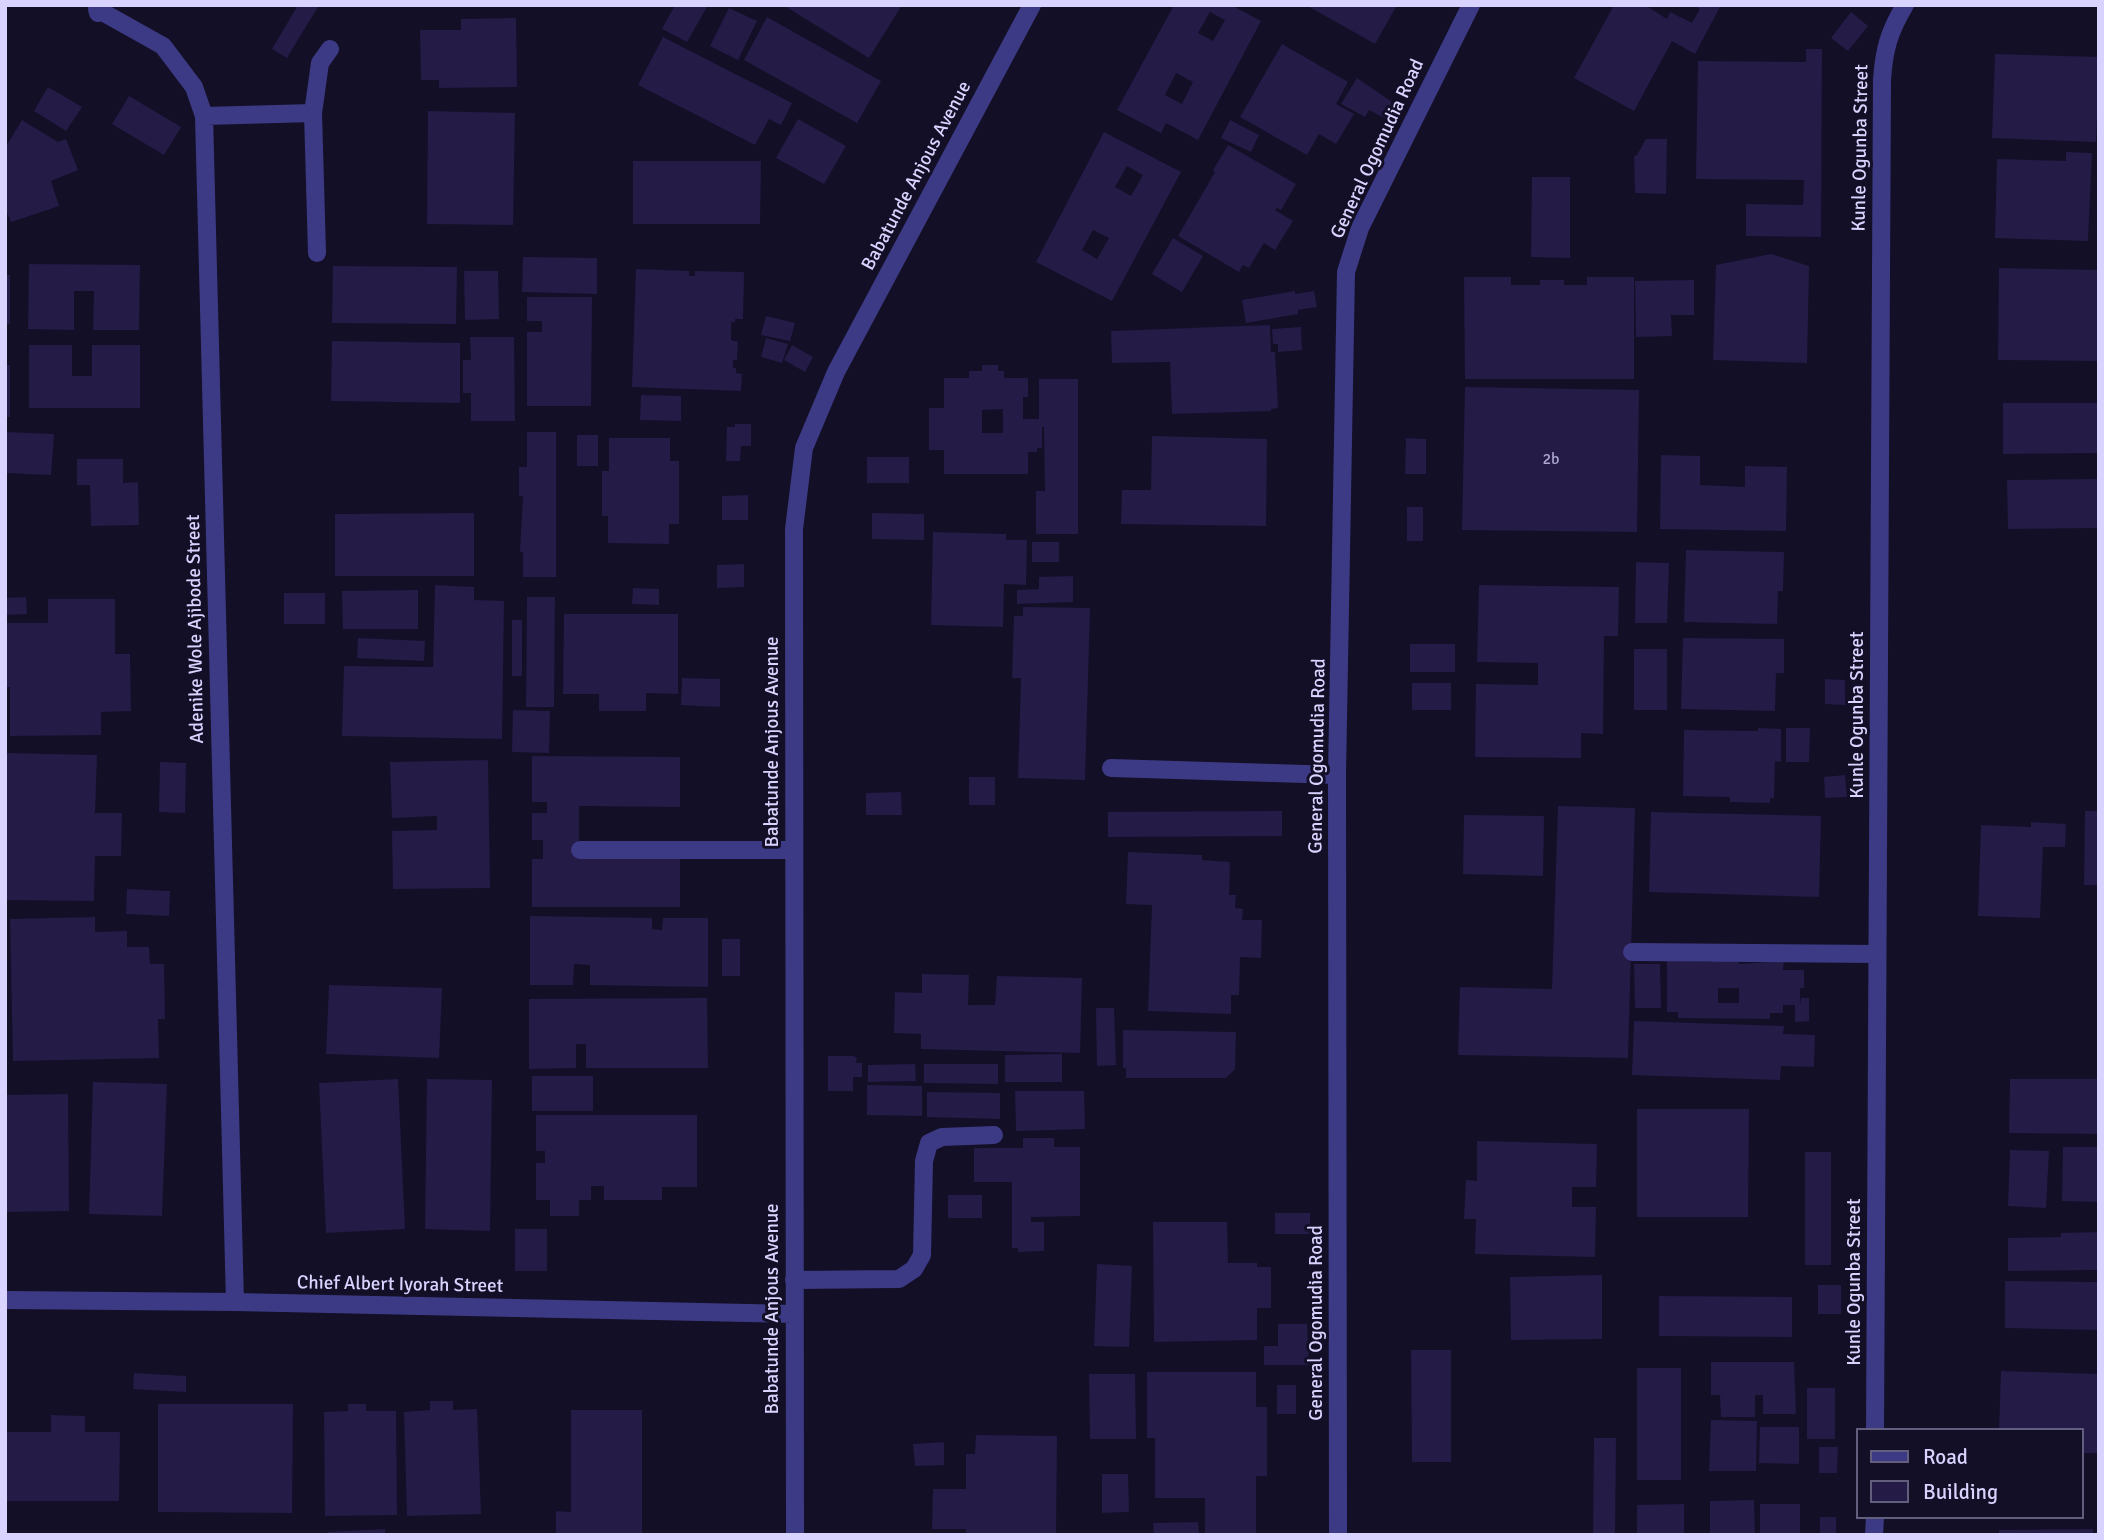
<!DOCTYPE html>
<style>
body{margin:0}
#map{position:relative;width:2104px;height:1540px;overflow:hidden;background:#130f26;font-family:Signika,sans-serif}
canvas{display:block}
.frame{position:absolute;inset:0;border:7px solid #d9d4ff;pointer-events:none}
.legend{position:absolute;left:1856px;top:1428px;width:228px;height:91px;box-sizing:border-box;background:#130f26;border:2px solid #625e7d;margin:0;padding:9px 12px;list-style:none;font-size:21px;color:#d9d4ff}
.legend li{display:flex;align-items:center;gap:14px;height:35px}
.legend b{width:35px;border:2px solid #625e7d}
</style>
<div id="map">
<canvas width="2104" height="1540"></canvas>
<div class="frame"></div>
<ul class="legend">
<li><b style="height:9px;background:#3d3a85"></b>Road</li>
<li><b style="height:19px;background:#241b47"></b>Building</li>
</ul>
</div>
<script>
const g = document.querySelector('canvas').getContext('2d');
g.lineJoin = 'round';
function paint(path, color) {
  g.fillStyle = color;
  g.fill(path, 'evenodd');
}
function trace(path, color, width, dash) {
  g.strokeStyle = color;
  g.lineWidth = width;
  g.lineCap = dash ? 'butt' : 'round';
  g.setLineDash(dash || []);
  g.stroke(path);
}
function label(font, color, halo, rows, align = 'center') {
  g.font = font + ' Signika,sans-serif';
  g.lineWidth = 6;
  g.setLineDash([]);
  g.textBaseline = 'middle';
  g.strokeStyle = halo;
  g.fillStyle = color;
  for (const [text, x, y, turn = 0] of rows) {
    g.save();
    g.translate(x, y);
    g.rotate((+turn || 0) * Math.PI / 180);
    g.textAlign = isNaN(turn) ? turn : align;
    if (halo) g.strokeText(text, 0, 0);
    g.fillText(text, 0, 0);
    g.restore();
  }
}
paint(new Path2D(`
 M298 5H319L287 58 272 49Z
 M675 5H708L687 42 662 29Z
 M783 5H902L869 58Z
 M1174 5H1231L1261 21 1198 140 1166 123 1161 133 1117 110ZM1210 12 1225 20 1213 41 1198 33ZM1176 73 1193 82 1182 104 1165 95Z
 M1306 5H1397L1375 44Z
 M1614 5H1645L1667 19 1670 12 1692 23 1700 9 1693 5H1721L1695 54 1672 41 1634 111 1574 78Z
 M729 8 757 21 738 60 710 46Z
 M1851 12 1868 26 1848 51 1831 38Z
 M767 17 881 81 857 123 744 60Z
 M516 18 517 87 439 88V80H421L420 30H461V19Z
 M663 37 792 103 781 125 769 119 755 145 638 85Z
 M1282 44 1348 82 1336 104 1354 114 1336 144 1319 134 1307 155 1240 117Z
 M1806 49H1822L1821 237 1746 236V204L1803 205 1804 180 1696 179 1698 61 1806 62Z
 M1995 54 2099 57 2096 142 1992 138Z
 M1357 78 1395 104 1386 119 1369 110 1365 117 1341 104Z
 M48 87 82 107 66 131 34 111Z
 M129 96 181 127 164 155 112 124Z
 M428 111 515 113 513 225 427 224Z
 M798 119 846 146 824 184 776 158Z
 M22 120 58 142 66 139 78 170 51 181 59 206 11 222 5 207V148Z
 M1230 120 1259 135 1251 152 1221 138Z
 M1104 132 1181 172 1112 301 1036 262ZM1127 166 1143 175 1131 196 1115 187ZM1093 230 1109 238 1097 259 1082 250Z
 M1646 139H1667L1666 194 1635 193 1634 156 1637 155Z
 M1228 145 1296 184 1281 210 1277 208 1275 210 1293 221 1275 250 1264 243 1249 268 1243 265 1239 272 1178 236 1215 172 1213 170Z
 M2066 152 2092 153 2088 241 1995 238 1997 159 2066 161Z
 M633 161H761L760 224H633Z
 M1532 177H1570V258L1531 257Z
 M1173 238 1203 256 1182 292 1152 274Z
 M1771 254 1809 266 1807 363 1713 360 1716 265Z
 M523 257 597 258V294L522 292Z
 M29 264 140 265 139 330H93L94 291H74V330L28 329Z
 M333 266 457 267 456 324 332 323Z
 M1999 268 2099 270V361L1998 360Z
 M636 269 689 271V276H695V271L744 272 743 319H735V322H731V340L738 342 737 360H733V368H736V373L742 374 741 391 632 387Z
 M464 271H498L499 319 465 320Z
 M5 275H10V324H5Z
 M1464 277H1511V285H1540V280H1564V285H1587V277H1634V379H1465Z
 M1694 280V315H1671L1672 336 1636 337 1635 281Z
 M1295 291V294L1314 291 1317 307 1298 310V314L1246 323 1242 300Z
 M527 297H592L591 406H527V332H542V321H527Z
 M766 316 795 323 790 341 761 335Z
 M1270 325 1271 352H1275L1278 408 1271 409V411L1172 414 1170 362 1112 363 1111 331Z
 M1301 327 1302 350 1278 352V344H1273L1272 329Z
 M470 337H514L515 421H471V393H463V360H471Z
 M766 338 788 344 782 363 761 357Z
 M332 341 460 343V403L331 401Z
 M29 345H72V376H92V345H140V408H29Z
 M792 345 813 357 805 372 784 360Z
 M5 365H10V417H5Z
 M982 365H998V371H1004V378H1028V397H1023V419H1039V379H1078V534H1036V491H1045L1044 427H1042V448H1037V452H1028V474H944V450H929V408H944V378H969V371H982ZM1003 409V433H982V410Z
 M1465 387 1639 390 1637 532 1462 530Z
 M641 395 681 396V421L640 420Z
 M2003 403H2099V453L2003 454Z
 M735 424H751V446H741L740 461H726L727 427H735Z
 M5 432 54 434 51 475 5 473Z
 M527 432H556V577H523V552H520L523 496H519V467H527Z
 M577 435H598V466H577Z
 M1152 436 1267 439 1266 526 1121 524 1122 490H1151Z
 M609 438H670V461H679V524H669V544L608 543V516H602V471H609Z
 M1406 438 1426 439V474H1405Z
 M1661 455 1700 456V485L1745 487V466L1787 467 1786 531 1660 529Z
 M867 457H909V483H867Z
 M77 459H123V483L138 482 139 525 91 526 90 485H77Z
 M2099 479V528L2008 529 2007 480Z
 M748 495V520H722V496Z
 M1407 507H1423V541H1407Z
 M474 513V576H335V514Z
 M872 513 924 514V540L872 539Z
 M933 532 1006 534V540H1027L1026 585 1004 584 1003 627 931 625Z
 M1032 542H1059V562H1032Z
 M1686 550 1784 552 1783 591H1778L1777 624 1684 622Z
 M1636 562 1669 563 1667 623H1635Z
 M744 564V587L717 588V565Z
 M1073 576V602L1017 604V590L1039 589V577Z
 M435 585 474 587V600L504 601 502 739 342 736 344 666 433 667Z
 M1479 585 1619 587 1618 636H1604L1603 734 1581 733V758L1475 757 1476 684 1538 685V663L1477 662Z
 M633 588 659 589V605L632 604Z
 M418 590V629H343L342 591Z
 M284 593H325V624H284Z
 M26 597 27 614 5 615V598Z
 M527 597H555L554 707H526Z
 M48 599H115V654H130L131 711 101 712V735L10 736V687H5V623H48Z
 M1023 607 1090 608 1085 780 1018 778 1021 678H1012L1014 616H1023Z
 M564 614H678V694L646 693V711H599V694H563Z
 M512 620H522V676H512Z
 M358 638 425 641 424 661 357 658Z
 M1683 638 1784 639V673H1776L1775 711 1681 709Z
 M1410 644H1455V672H1410Z
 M1634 649H1667V710H1634Z
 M682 678 720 679V707L681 705Z
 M1825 679 1845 680V705L1825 704Z
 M1412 683H1451V710H1412Z
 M513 710 550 711 549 753 512 752Z
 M1758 728 1781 729V762L1775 761 1774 798H1770V803L1730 802V797L1683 796 1684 730 1758 731Z
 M1786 728H1810L1809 762H1786Z
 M5 753 97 755 95 813H122L121 856H95L94 901 5 900Z
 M532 756 680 757V807L579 806V851H680V907H532V859H543V840H532V813H547V802H532Z
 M488 760 490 888 393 889 392 831 437 830V816L392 818 390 762Z
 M160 762 186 763 185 813 159 812Z
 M1845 775 1847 797 1825 798 1824 777Z
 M969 777H995V805H969Z
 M901 792 902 815H866V793Z
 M1558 806 1635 808 1628 1058 1458 1055 1460 987 1552 989Z
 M1282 811V836L1108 837V812Z
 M2085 811H2099V885H2084Z
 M1651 812 1821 816 1819 897 1649 892Z
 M1464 815 1544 816 1543 876 1463 874Z
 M2031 822 2066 824 2065 847H2043L2040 918 1978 916 1981 825 2031 827Z
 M1128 852 1202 855V860L1230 862 1229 895H1236L1235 908 1243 909 1242 920H1262L1261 958 1240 957 1239 995H1231V1014L1148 1011 1152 905 1126 904Z
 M127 889 170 891 169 916 126 914Z
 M530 916 652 918V929L662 930 663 918H708V987L590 985V965L574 964 573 985H530Z
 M95 917V932L127 931V947H149L150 964H164L165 1019H158L159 1058 13 1061 10 919Z
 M722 939H740V976H722Z
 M1711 958H1739V964L1784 961 1783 970H1804V988H1800V1005L1801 998H1809V1021L1795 1022V1005H1783V1013H1770V1019L1678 1018V1012H1667V961L1711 962ZM1718 988H1739V1003H1718Z
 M1634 964H1660L1661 1008H1635Z
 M922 974 969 975 968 1005H995L997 976 1082 978 1080 1053 921 1049V1034L894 1033 895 992 922 993Z
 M329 985 442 988 439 1058 326 1054Z
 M707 998 708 1068H586V1044H576V1068L529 1069V999Z
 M1096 1008H1114L1116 1065 1097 1066Z
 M1634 1021 1784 1026 1783 1034 1815 1035 1814 1067 1781 1066 1780 1080 1632 1075Z
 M1123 1030 1236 1032 1235 1069 1226 1078H1126V1068H1123Z
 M1062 1054V1082H1005V1055Z
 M828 1056H853L857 1058 856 1063H862V1077H853V1091H828Z
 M915 1064 916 1081 868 1082V1065Z
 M924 1064H998V1084L924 1083Z
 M532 1076H593V1111H532Z
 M398 1079 405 1229 326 1233 319 1083Z
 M427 1079 492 1080 490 1231 425 1229Z
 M2010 1079H2099V1134L2009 1133Z
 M93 1082 167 1084 162 1216 89 1214Z
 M867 1085 922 1086V1116L867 1115Z
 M1015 1091H1084L1085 1129 1016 1131Z
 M927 1092 1000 1093V1119L927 1117Z
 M68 1094 69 1211 5 1212V1095Z
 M1637 1109H1749L1748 1217H1637Z
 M536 1115H697V1187H662V1200H604V1186H591V1200H579V1216H550V1200H536V1163H545V1151H536Z
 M1023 1138H1054V1147H1080V1216L1031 1217V1222H1044V1251L1018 1252V1248H1012V1182H974V1148H1023Z
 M1477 1141 1597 1144 1596 1187H1572V1207H1596L1595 1257 1475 1254 1476 1219H1464L1466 1180 1477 1181Z
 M2063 1147H2099V1202L2062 1201Z
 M2010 1150 2049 1151 2046 1208 2008 1206Z
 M1805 1152H1831V1265H1805Z
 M948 1195H982V1218H948Z
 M1275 1213H1310V1234H1275Z
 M1153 1222H1227L1228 1263H1257V1267H1271V1308H1257V1340L1154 1342Z
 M515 1229H547V1271H515Z
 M2099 1232V1270L2008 1271V1238L2061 1237V1233Z
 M1097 1264 1132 1266 1129 1347 1094 1346Z
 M1602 1275V1339L1511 1340 1510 1277Z
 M2005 1281 2099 1282V1330L2005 1328Z
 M1818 1285H1841V1314H1818Z
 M1659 1296 1792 1297V1337L1659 1336Z
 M1278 1324H1307L1309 1365H1264V1346H1278Z
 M1411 1350H1451V1462H1412Z
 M1711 1362H1794L1796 1414H1763V1395H1755V1417H1721L1720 1395H1711Z
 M1637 1368H1681V1480H1637Z
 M2001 1371 2099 1374V1453H2081V1430H1999Z
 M1147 1372H1256V1407H1267V1476H1256V1533L1205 1535V1498H1155V1438H1147Z
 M134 1373 186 1376V1392L133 1389Z
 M1089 1374H1135L1136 1439H1090Z
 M1277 1385H1296V1414H1277Z
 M1807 1388H1835V1439H1807Z
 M430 1401H453V1410L477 1409 481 1514 407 1516 404 1412 430 1410Z
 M158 1404H293L292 1513 158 1512Z
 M348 1404H366V1411H396L397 1515 325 1516 324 1412 348 1411Z
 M571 1410H642V1535H556V1511L571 1512Z
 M51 1415 85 1416V1432H120L119 1501H5V1432H51Z
 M1711 1420 1757 1421 1756 1471H1709Z
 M1760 1427H1799V1464L1759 1463Z
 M976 1435 1057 1436 1056 1535H966V1529H932L933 1489H966V1454H975Z
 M1594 1438H1616L1615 1535H1593Z
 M944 1442V1465L915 1466 913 1444Z
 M1819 1447H1838L1837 1473H1819Z
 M1102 1474H1128L1129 1512 1102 1513Z
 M1754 1500 1755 1535H1710V1501Z
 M1684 1504V1535H1637V1505Z
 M1760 1504H1800V1535H1760Z
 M1820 1517H1836V1535H1820Z
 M1198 1522 1199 1535H1154L1153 1523Z
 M385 1529V1535H328V1532Z
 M2093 1529V1535H1999V1530Z`), '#241b47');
trace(new Path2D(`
 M98 13 97 9 163 46 194 87 204 116 235 1302
 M204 116 313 113
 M317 253 313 113 320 63 330 49
 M1111 768 1337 775
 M580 850H794
 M1632 952 1877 954
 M794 1280 899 1279 914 1269 922 1255 924 1161 929 1143 942 1137 994 1135
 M5 1300 235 1302 794 1314
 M1875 1430 1882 80C1884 49 1889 32 1905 5
 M795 1535 794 529 804 448 836 372 1032 5
 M1338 1535 1337 775 1346 272 1360 228 1471 5
 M1874 1535 1875 1517`), '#3d3a85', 18);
label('16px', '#aca6d1', null, [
 ["2b",1551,460]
]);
label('19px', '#d9d4ff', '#130f26', [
 ["Kunle Ogunba Street",1861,148,-89],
 ["General Ogomudia Road",1378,149,-65],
 ["Babatunde Anjous Avenue",917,176,-62],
 ["Adenike Wole Ajibode Street",196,629,-91],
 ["Kunle Ogunba Street",1858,715,-90],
 ["Babatunde Anjous Avenue",773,742,-90],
 ["General Ogomudia Road",1318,756,-89],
 ["Kunle Ogunba Street",1855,1282,-90],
 ["Chief Albert Iyorah Street",400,1285,1],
 ["Babatunde Anjous Avenue",773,1309,-90],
 ["General Ogomudia Road",1317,1323,-90]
]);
</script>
